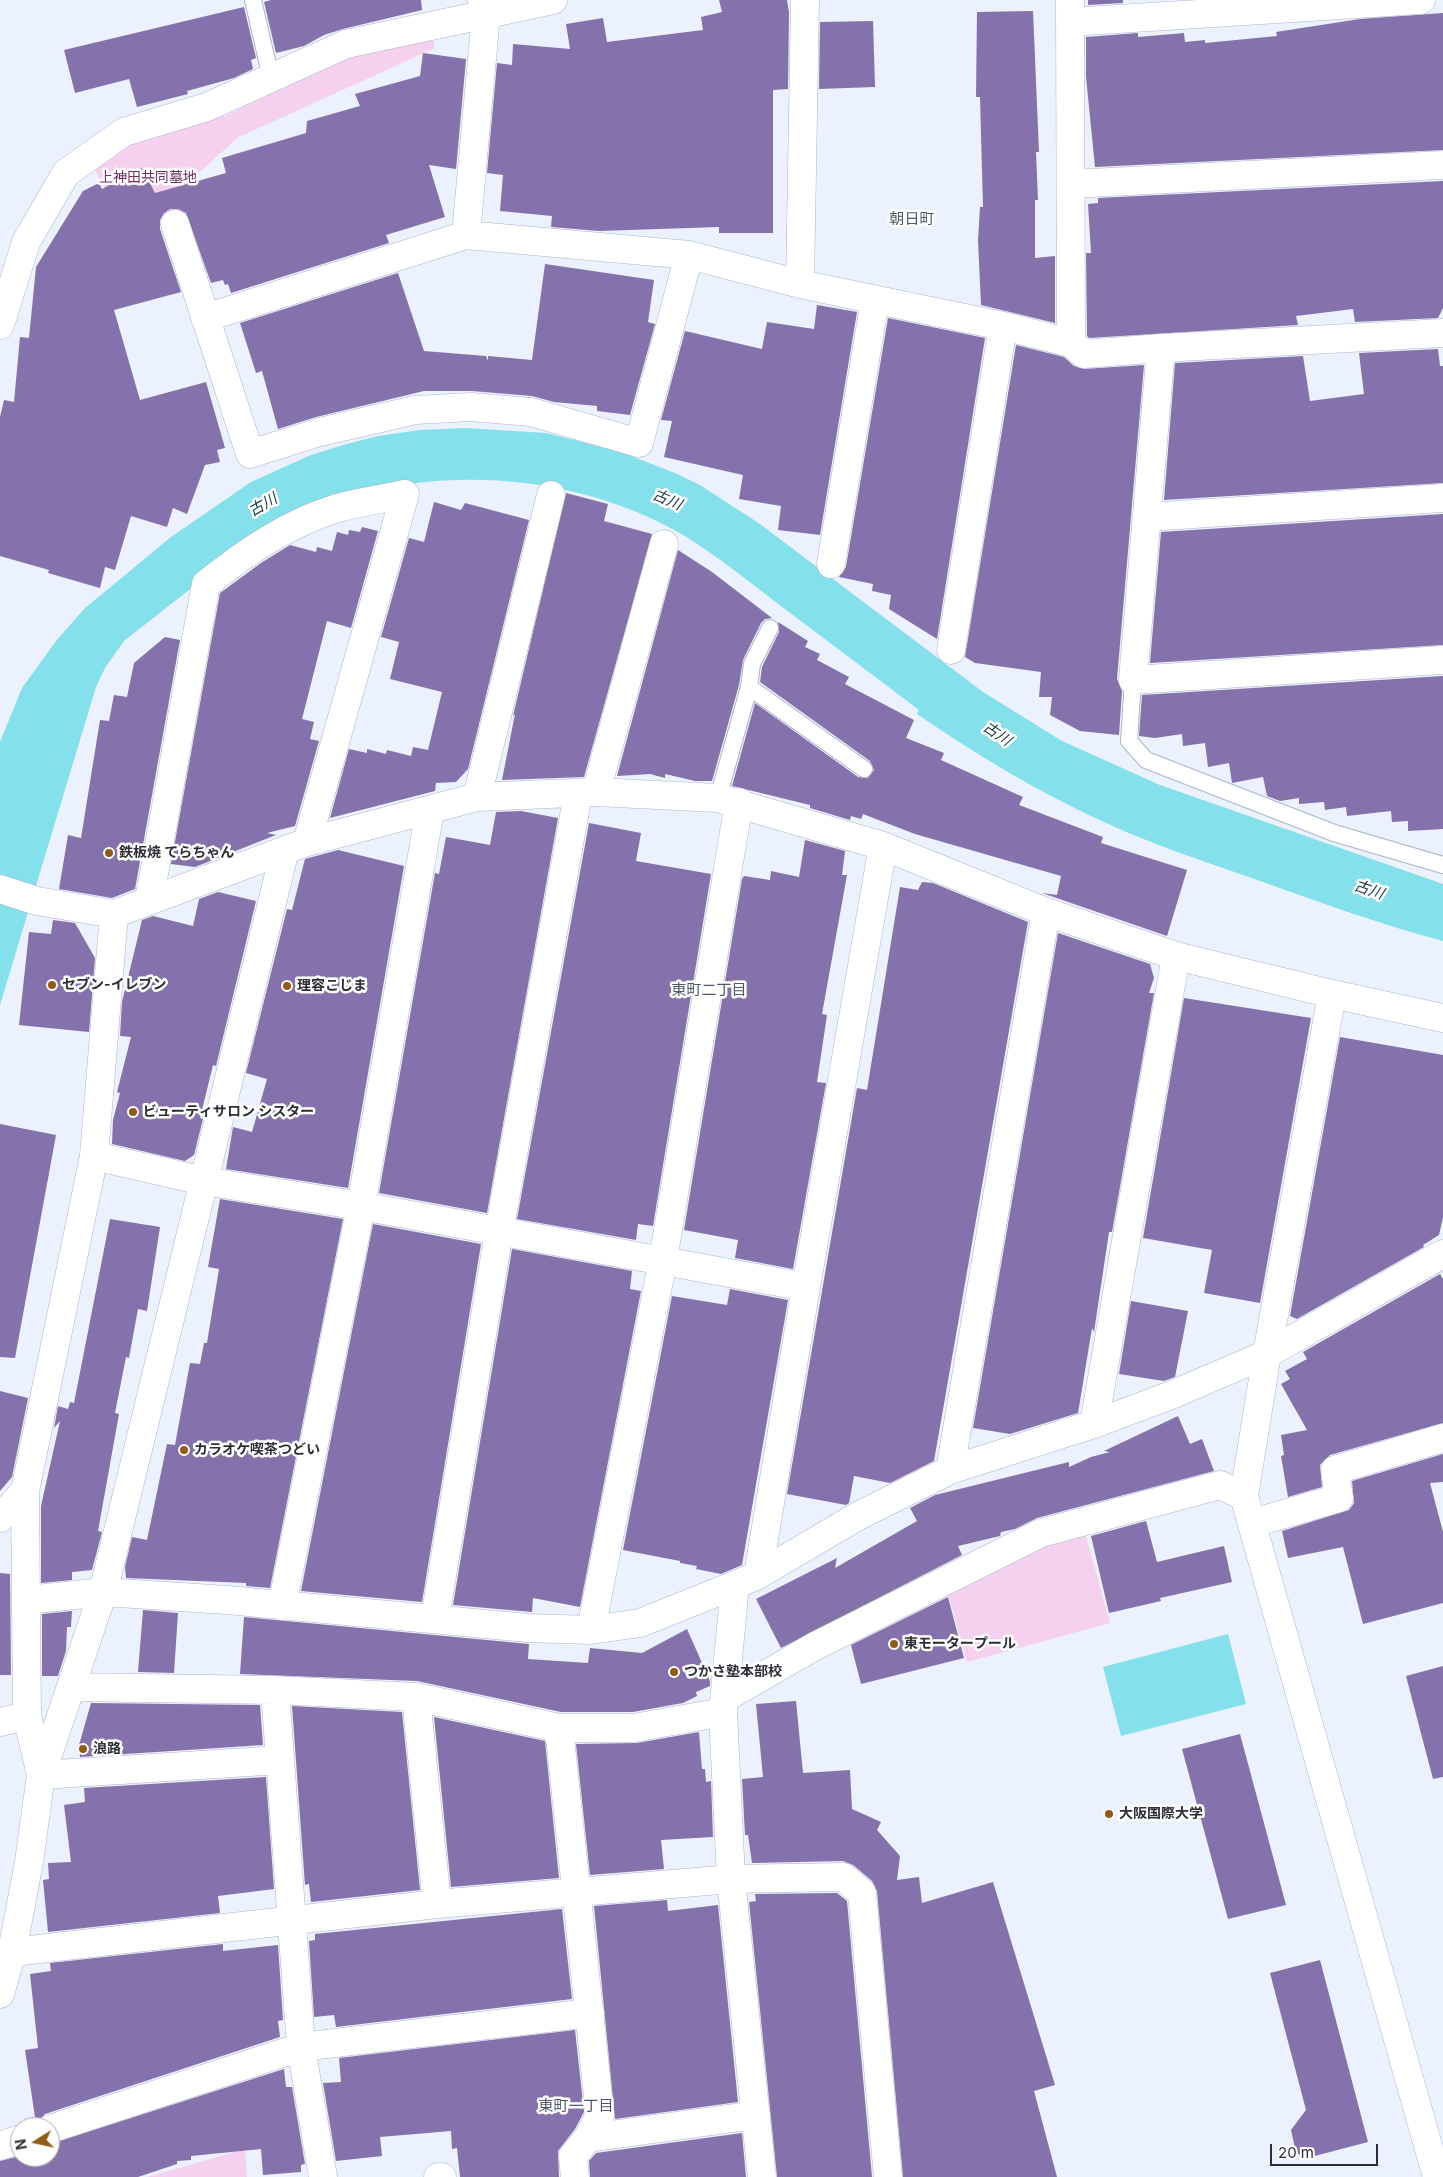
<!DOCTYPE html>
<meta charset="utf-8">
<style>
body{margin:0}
#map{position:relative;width:1443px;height:2177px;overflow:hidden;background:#ebf1fe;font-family:Inter,sans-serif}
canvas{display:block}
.north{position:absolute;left:10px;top:2117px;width:50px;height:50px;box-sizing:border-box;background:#fff;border:1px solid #abacaf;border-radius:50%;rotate:260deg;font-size:14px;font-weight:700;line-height:20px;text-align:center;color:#2c2f37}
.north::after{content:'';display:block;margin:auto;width:18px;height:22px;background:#935b13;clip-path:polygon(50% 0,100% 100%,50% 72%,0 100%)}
.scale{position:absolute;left:1270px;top:2144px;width:108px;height:22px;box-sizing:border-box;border:2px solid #2c2f37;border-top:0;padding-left:6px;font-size:15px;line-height:18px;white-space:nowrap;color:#2c2f37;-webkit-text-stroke:4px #fff;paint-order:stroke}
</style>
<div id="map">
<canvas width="1443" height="2177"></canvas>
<div class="north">N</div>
<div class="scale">20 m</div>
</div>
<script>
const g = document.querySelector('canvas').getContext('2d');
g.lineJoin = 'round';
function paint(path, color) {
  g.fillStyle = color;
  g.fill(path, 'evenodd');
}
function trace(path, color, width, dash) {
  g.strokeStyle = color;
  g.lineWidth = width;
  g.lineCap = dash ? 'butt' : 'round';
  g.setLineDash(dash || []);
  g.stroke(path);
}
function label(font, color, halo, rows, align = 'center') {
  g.font = font + ' Inter,"Noto Sans JP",sans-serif';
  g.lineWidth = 5;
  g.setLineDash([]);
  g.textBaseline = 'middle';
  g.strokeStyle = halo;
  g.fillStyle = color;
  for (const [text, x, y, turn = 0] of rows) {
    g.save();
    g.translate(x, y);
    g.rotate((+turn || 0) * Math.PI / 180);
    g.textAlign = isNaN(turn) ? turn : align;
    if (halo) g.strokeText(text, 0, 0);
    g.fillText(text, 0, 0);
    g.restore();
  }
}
paint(new Path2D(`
 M432 36 435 48 237 138 189 182 190 210 123 223 92 164 147 132 225 116 357 53Z
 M1084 1529 1110 1623 967 1662 948 1593 1058 1537Z
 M245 2149 247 2177H147Z`), '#f5d0ef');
paint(new Path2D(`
 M465 428 546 433 621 452 675 473 700 485 760 524 983 692 1062 741 1160 785 1443 884V941C1382 925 1322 903 1263 882 1210 863 1155 846 1104 822 1038 792 977 755 917 714L919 710C872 674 824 639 777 603 747 580 717 556 685 536 603 488 503 471 410 484L194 586 124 641 105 668 96 687 0 1005V742L22 688 56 641 85 608 171 537 251 482 311 455 343 445 378 436 420 430Z
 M1228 1634 1246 1704 1121 1736 1103 1667Z`), '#84e0ea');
paint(new Path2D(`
 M271 0H421L422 10 343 29 324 35 304 46 276 53 264 2Z
 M719 0H787L789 12 788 89 773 90V233H719V227L599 231 551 227 552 216 500 211 503 175 487 173 497 63 512 65 513 44 570 49 566 24 603 18 607 42 703 30 701 17 722 12Z
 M1088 0H1123V3L1088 5Z
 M244 7 256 58 251 60 253 69 234 78 187 91 188 94 137 107 129 79 75 93 64 50Z
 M1033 11 1039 152H1036L1038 200H1035V258L1055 256V323L981 305 978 240 980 207H983L980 97H976L977 12Z
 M1443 13V150L1095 167 1086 77V37L1138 33V37L1184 33 1185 42 1205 40V43L1277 36 1276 32 1360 19Z
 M873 21 875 87 819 89 820 22Z
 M423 53 466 59 456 169 429 165 445 217 386 235 389 243 231 293 228 284 225 285 223 280 211 283 186 213 178 209H170L164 213 160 220V229L181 292 114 310 140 400 206 382 225 448 217 450 220 462 205 465 187 514 173 508 167 527 131 516 115 570 105 567 100 588 48 573 49 570 0 556V417L4 400 14 402 20 337 29 338 36 267 83 191 99 183 102 189 142 168 155 193 226 173 222 158 306 133 307 121 360 106 355 94 420 76Z
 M1443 181V308L1438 318 1355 322 1353 309 1296 316 1298 325 1089 338 1087 336 1086 253H1091L1088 204 1098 203V198Z
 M545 264 654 280 648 322 655 324 630 415 597 411V406L554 402 532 396 472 391H424L316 417 278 429 262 371 256 373 240 323 398 273 424 351 486 356 488 361V356L532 360Z
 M817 305 857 312 820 535 778 530 781 506 739 499 743 475 664 457 672 421 661 420 685 331 762 349 767 322 814 329Z
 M888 318 985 338 937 639 889 609 891 595 872 591 873 584 839 577 846 567Z
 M1016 345 1064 357 1074 366 1084 369 1144 365 1117 679 1122 691 1119 735 1080 731 1050 715 1052 697H1039L1041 672 975 663 965 657Z
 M1438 349 1440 366H1443V483L1164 500 1175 363 1303 356 1310 401 1364 394 1359 353Z
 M566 493 608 504 604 521 652 534 584 777 502 780 515 714 513 716Z
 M434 502 461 510 465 503 529 520 468 769 456 782 436 783 435 791 330 818 349 749 367 753V749L386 754 387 750 411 756 413 747 428 750 442 692 390 679 399 642 381 637 409 538 424 542Z
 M1443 514V645L1150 663 1161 532Z
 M362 527 378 531 351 628 327 621 302 719 314 722 310 739 319 741 295 826 267 833 276 835 195 867 171 864 220 593 261 563 290 545 316 552 317 547 332 551 337 532 348 535 349 530 360 532Z
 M678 550 712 572 772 618 765 619 761 623 743 660 739 685 712 781H695L665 774V778L650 774 617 776Z
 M778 622 808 641 805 647 820 654 817 660 849 677 845 684 914 720 906 738 944 753 941 760 1023 797 1019 805 1103 837 1101 843 1187 870 1167 936 1042 893 1057 895 1061 876 915 834 863 814 861 819 851 816 850 820 810 808V805L732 786 755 703 858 777 868 778 874 770 870 761 760 682 762 667 779 632Z
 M165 637 180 640 135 889 112 898 59 889 68 835 81 838 100 720 109 721 114 695 127 697 134 663Z
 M1443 676V829L1408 831V821L1392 822 1391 811 1347 816 1346 807 1325 810 1324 802 1299 804V798L1280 801 1267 796 1263 777 1232 783 1229 763 1208 767 1205 743 1183 746 1182 734 1155 738 1139 736 1142 695Z
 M521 811 558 818 487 1213 379 1193 435 873 439 874 446 837 490 845 496 812Z
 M589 823 641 833 636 861 711 874 653 1226 638 1224 636 1240 517 1219Z
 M805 840 845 851 842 875H847L822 1014 827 1015 817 1082 826 1083 793 1269 735 1258 738 1240 684 1230 742 879 744 876 770 880 771 871 799 877Z
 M338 850 404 866 348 1188 226 1169 233 1127 252 1132 267 1079 246 1073 287 909 292 910 305 859Z
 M922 882 933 883 1028 922 934 1461 890 1483 854 1476 849 1503 846 1505 787 1494 857 1088 867 1090 900 887 918 890Z
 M218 892 256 901 216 1066 213 1065 200 1118 203 1119 194 1155 185 1161 112 1144 113 1120 120 1093 117 1092 131 1037 120 1036 122 1002 142 920 153 916 193 926 199 899Z
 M53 920 75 923 95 958 89 1032 19 1025 29 932 51 934Z
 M1058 933 1150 964 1154 978 1149 993H1154L1112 1232H1109L1094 1332 1092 1328 1078 1413 1010 1434 973 1428Z
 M1184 998 1311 1018 1260 1303 1204 1293 1212 1250 1143 1238Z
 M1340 1037 1443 1055V1217L1439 1235 1423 1245 1424 1247 1297 1319 1290 1316Z
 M0 1124 56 1135 15 1358 0 1357Z
 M220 1199 343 1219 270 1588 246 1586V1583L126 1578 125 1567 132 1537 147 1540 167 1444 175 1445 190 1363 200 1364 204 1343H207L219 1269 208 1267Z
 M110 1219 160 1227 147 1311 138 1309 129 1358 126 1357 115 1413 119 1414 98 1531 102 1532 92 1570 72 1572V1580L41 1583V1506L60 1421 54 1428 58 1406 68 1409 70 1402 74 1403Z
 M373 1224 481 1244 422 1602 301 1591Z
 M512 1249 632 1271 630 1289 641 1291 580 1607 533 1598 532 1612 453 1605Z
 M1440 1274 1443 1279V1423L1330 1455 1320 1465 1322 1487 1288 1497 1281 1456 1284 1455 1281 1435 1307 1430 1281 1384 1290 1379 1285 1371 1307 1359 1303 1352Z
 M730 1289 788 1300 742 1565 721 1574 696 1569 697 1566 680 1563V1561L623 1550 672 1296 727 1305Z
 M1131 1301 1188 1311 1175 1377 1164 1381 1119 1374Z
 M0 1391 28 1398 12 1477 0 1491Z
 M1178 1416 1190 1444 1202 1439 1214 1471 1037 1518 1015 1529 1001 1532 1000 1536 958 1546 962 1555 781 1648 756 1599 837 1558 835 1568 917 1521 910 1508 935 1495 1069 1462V1467L1091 1457 1110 1452 1104 1451Z
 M1443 1454V1482L1430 1483 1443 1532V1603L1363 1624 1343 1547 1288 1558 1282 1531 1349 1510 1354 1503 1352 1481Z
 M1146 1521 1157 1562 1224 1546 1232 1582 1160 1598 1161 1601 1109 1613 1091 1536Z
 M0 1573 10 1574 11 1675H0Z
 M948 1597 964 1658 861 1684 851 1645Z
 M143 1610 178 1613 174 1673 138 1672Z
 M72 1611 71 1627H67L66 1651 58 1676H42V1614Z
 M244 1617 529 1644 528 1659 588 1663 590 1648 642 1653 687 1629 710 1681V1686L696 1692 697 1696 683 1703 633 1712H561L417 1681 240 1674Z
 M1443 1666V1777L1433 1779 1406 1676Z
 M796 1701 803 1773 850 1770 852 1809 881 1822 877 1830 900 1856 897 1880 919 1877 922 1903 993 1882 1055 2085 1034 2091 1057 2177H903L877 1891 872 1881 853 1865 843 1861 752 1863 748 1835H745L742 1779 763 1777 756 1704Z
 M91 1703 260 1705 263 1745 80 1757 79 1745Z
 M292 1706 402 1712 420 1890 311 1902 309 1884 305 1885Z
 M434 1717 545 1741 559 1878 451 1887Z
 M699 1732 702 1769H705L706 1782 711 1781 713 1837 661 1840 664 1869 590 1875 576 1744 637 1743Z
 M1240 1734 1286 1905 1228 1919 1182 1749Z
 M266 1777 274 1889 218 1896 220 1913 48 1932 43 1880 49 1879 48 1863 71 1862 64 1805 85 1802 84 1788Z
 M837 1893 847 1901 872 2177H777L749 1902 756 1901 755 1894Z
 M667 1900 668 1911 718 1905 738 2102 615 2119 594 1906Z
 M562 1909 572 1999 336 2027 334 2015 314 2017 309 1941 315 1940V1934Z
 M223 1944V1951L278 1945 283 2020 278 2021 280 2037 45 2114 36 2124 25 2050 38 2048 30 1974 51 1971 50 1963Z
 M1320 1960 1368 2142 1307 2158 1296 2153 1291 2130 1306 2110 1270 1973Z
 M575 2030 584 2112 575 2129 558 2151 559 2177H460L457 2148 452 2149 451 2131 380 2137 382 2156 336 2161 323 2083 341 2082 339 2058Z
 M284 2069 286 2087H292L305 2164 301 2165V2172L263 2175 261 2149 191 2156V2160L177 2161V2164L138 2177H0V2161L20 2156 50 2157V2144Z
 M742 2133 746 2177H590L589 2161 596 2153Z`), '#8571ab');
const service = new Path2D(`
 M253 0 271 78
 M1133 680 1129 741 1146 760 1334 833 1443 865
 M749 687 752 664 770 628
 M718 798 749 687 864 769`);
const minor = new Path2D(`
 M482 0 486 15 466 235 689 255 800 284 1003 326 1071 343
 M1070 0 1071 343 1084 354 1161 348
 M1070 22 1421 0
 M1071 184 1443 165
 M175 224 250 454 320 432 415 410 471 407 531 412 639 443 689 255
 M800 284 805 0
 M205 318 466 235
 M0 325 26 242 66 173 124 132 207 107 346 44 553 0
 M1443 333 1161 348 1133 680 1443 660
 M1147 517 1443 498
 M831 564 875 300
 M951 650 1003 326
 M596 792 664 544
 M477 797 551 495
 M0 889 37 901 114 914
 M149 901 206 584C246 552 288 523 338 508 359 502 383 499 405 494L307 842
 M1332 994 1267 1354 1244 1496 1437 2177
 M94 1156 204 1181 361 1206 806 1287 883 846
 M1094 1424 1176 956
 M950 1470 1046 912
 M0 1518 25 1491
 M1253 1523 1339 1498 1335 1470 1443 1438
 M758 1575 806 1287
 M27 1600 103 1592 227 1600 528 1628 591 1630 640 1623 735 1585
 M282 1606 361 1206 430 810
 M435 1618 499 1232 578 794
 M591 1630 663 1260 739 802
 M72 1687 275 1690 416 1697 559 1728H634L723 1712
 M275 1690 301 2047 323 2177
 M416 1697 437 1904
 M725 1698 815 1646 1041 1533 1220 1485 1244 1496
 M0 1722 27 1716
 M559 1728 600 2115 588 2138 573 2156 575 2177
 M41 1775 27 1716 25 1491 94 1156 114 914 307 842 477 797 596 792 718 798 883 846 1046 912 1176 956 1332 994 1443 1018
 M41 1775 280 1760
 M12 1952 437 1904 731 1879 843 1877 862 1893 888 2177
 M0 1994 12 1952 29 1862 41 1775 103 1592 285 850
 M50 2129 301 2047 590 2013
 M588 2138 756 2115
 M0 2146 20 2139
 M438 2177H442
 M762 2177 731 1879 723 1712 735 1585 758 1575 858 1516 950 1470 1094 1424 1169 1396 1267 1354 1443 1254`);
trace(service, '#acb5c9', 18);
trace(minor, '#acb5c9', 29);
trace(service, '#fff', 16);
trace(minor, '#fff', 28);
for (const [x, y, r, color] of [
 [109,853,5,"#935b13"],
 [52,985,5,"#935b13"],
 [287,986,5,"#935b13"],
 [133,1112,5,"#935b13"],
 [184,1450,5,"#935b13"],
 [894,1644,5,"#935b13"],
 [674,1672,5,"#935b13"],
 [83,1749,5,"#935b13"],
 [1109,1814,5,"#935b13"]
]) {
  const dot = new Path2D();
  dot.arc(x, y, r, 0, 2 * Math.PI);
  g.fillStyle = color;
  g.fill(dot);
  trace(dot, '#fff', 2);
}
label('14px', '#6e2e68', '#fff', [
 ["上神田共同墓地",148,178]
]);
label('bold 14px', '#2c2f37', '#fff', [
 ["鉄板焼 てらちゃん",119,853],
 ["セブン-イレブン",62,985],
 ["理容こじま",297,986],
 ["ビューティサロン シスター",143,1112],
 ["カラオケ喫茶つどい",194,1450],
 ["東モータープール",904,1644],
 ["つかさ塾本部校",684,1672],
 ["浪路",93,1749],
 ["大阪国際大学",1119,1814]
], 'left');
label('15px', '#4f5768', '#fff', [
 ["朝日町",912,219],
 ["東町二丁目",709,990],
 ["東町一丁目",576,2106]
]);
label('italic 15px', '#154044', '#fff', [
 ["古川",667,500,23],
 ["古川",263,505,-30],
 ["古川",997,734,34],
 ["古川",1369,890,19]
]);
</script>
